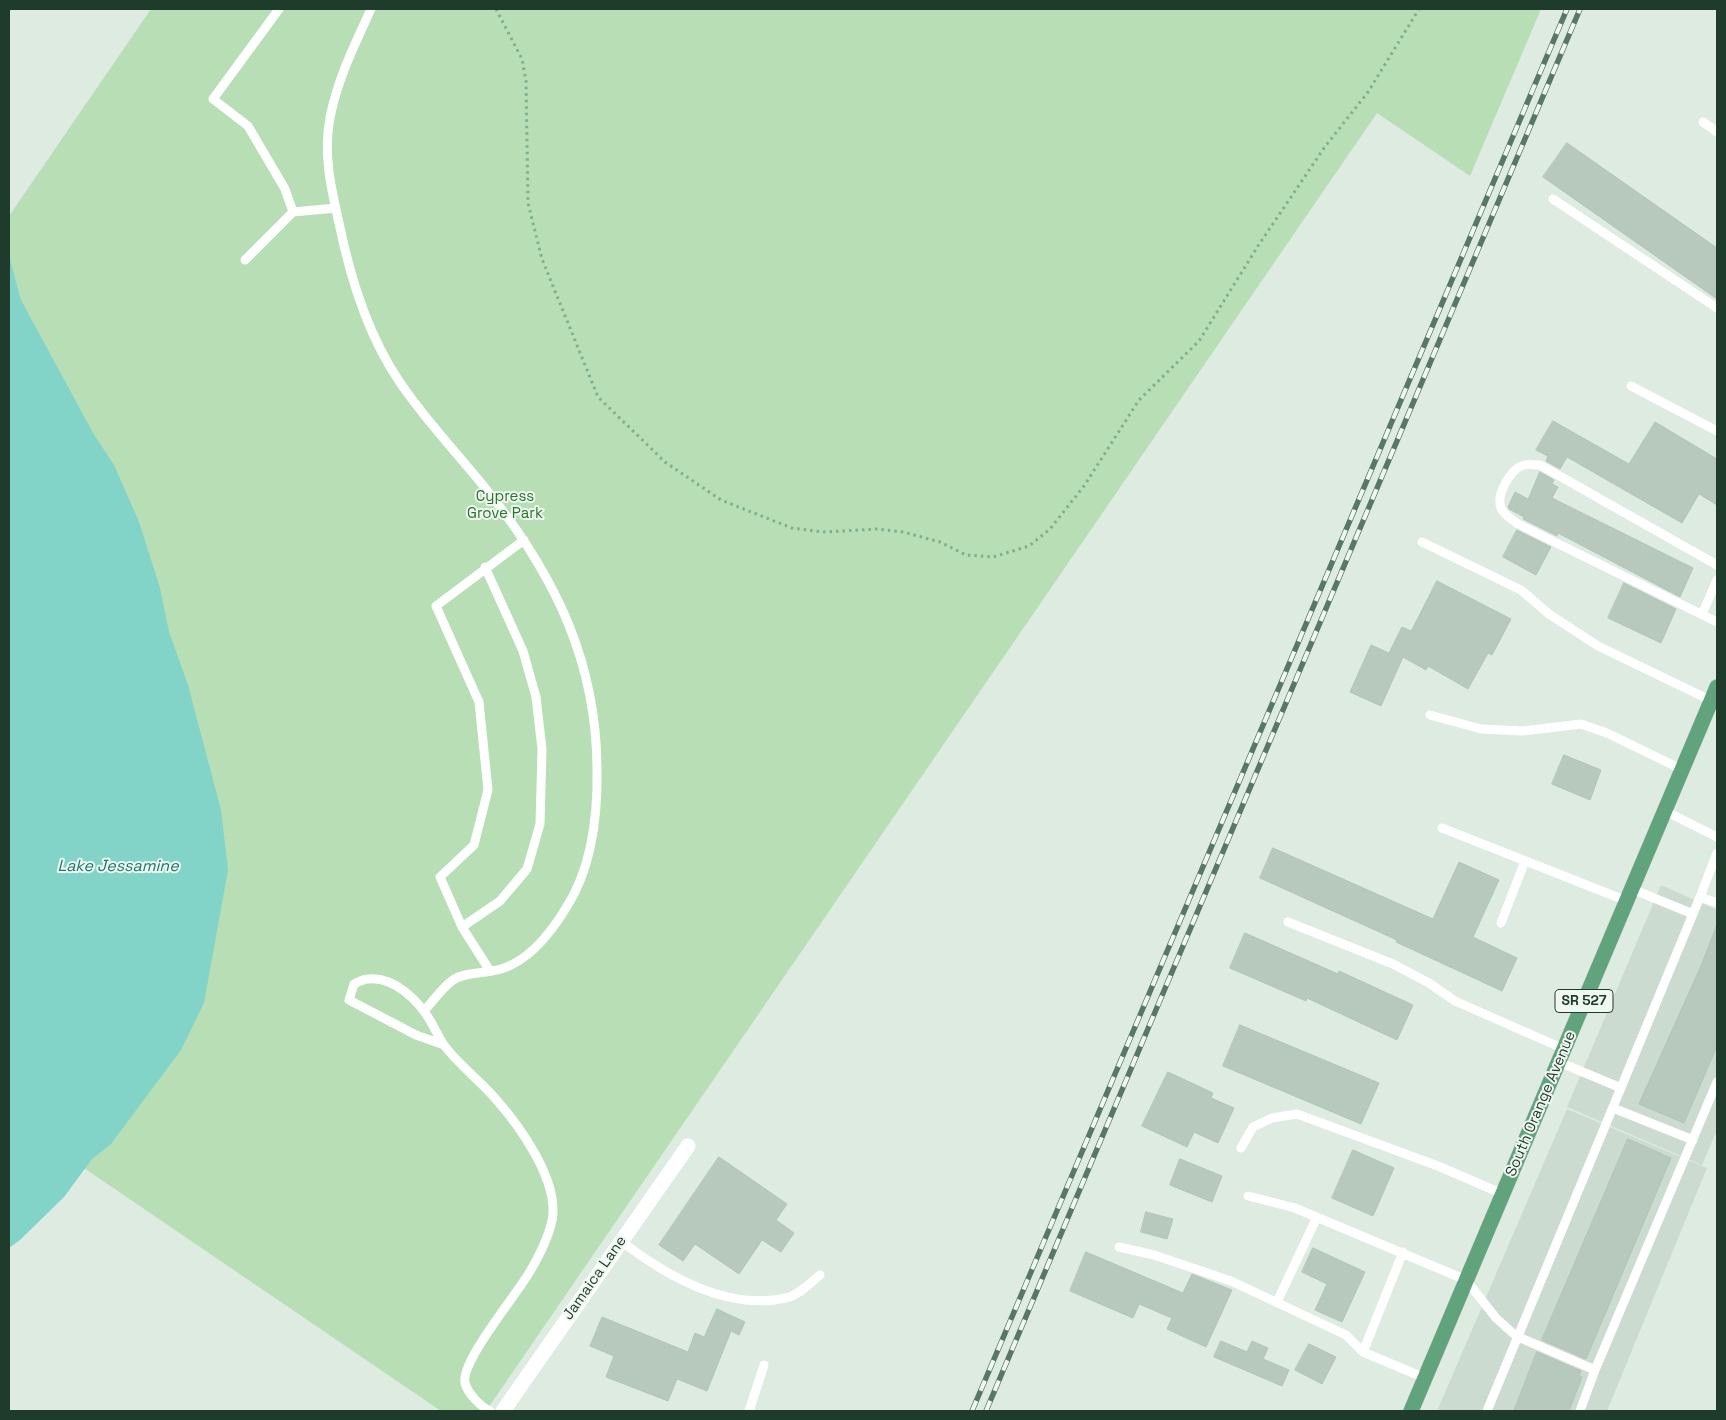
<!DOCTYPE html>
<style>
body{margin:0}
#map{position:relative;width:1726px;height:1420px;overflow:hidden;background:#deebe1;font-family:"Space Grotesk",sans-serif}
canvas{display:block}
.frame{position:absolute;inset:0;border:10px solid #1f3b2b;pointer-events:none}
</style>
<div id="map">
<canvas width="1726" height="1420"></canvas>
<div class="frame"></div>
</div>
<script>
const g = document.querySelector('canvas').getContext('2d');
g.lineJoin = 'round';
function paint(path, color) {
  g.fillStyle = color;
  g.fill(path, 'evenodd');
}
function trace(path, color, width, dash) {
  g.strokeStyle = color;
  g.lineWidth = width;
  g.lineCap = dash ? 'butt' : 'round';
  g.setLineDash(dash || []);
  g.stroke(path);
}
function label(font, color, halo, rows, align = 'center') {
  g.font = font + ' "Space Grotesk",sans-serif';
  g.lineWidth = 4;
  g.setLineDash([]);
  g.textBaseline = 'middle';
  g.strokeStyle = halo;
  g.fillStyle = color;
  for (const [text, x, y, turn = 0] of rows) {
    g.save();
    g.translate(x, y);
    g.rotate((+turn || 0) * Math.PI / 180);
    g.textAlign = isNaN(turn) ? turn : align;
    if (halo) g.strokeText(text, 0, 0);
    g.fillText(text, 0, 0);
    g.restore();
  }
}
paint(new Path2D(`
 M1661 885 1717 910V1130L1702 1165 1567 1107Z
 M1567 1109 1707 1168 1607 1411H1437Z`), '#ccdbd0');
paint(new Path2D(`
 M151 9H1541L1470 176 1377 113 486 1411H441L9 1117V216Z`), '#b7deb5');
paint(new Path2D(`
 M9 256 21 300 93 433 114 465 139 522 160 588 169 632 188 685 221 810 228 870 204 1003 181 1050 111 1144 92 1159 64 1197 20 1240 9 1248Z`), '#82d4c8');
const building = new Path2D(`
 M1567 143 1717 248V299L1543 177Z
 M1553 421 1629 464 1655 422 1717 459V505L1699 494 1682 523 1567 457 1560 469 1546 461 1548 456 1536 450Z
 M1540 472 1554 480 1552 484 1558 487 1552 498 1693 568 1680 597 1558 533 1557 536 1523 519 1524 517 1509 509 1508 507 1515 492 1528 499Z
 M1517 530 1551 547 1536 575 1503 557Z
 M1437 581 1511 619 1492 655 1488 653 1468 689 1428 666 1426 670 1403 657 1381 706 1350 692 1371 645 1389 653 1402 627 1411 631Z
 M1624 583 1676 609 1661 643 1608 618Z
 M1564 755 1601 770 1590 800 1552 784Z
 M1273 848 1433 919 1459 862 1499 880 1473 937 1517 958 1502 991 1396 942 1397 940 1260 878Z
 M1717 925V1046L1684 1123 1639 1104 1701 966Z
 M1245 933 1338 974 1339 971 1413 1005 1397 1040 1307 998 1306 1001 1230 968Z
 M1240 1025 1379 1083 1361 1124 1223 1066Z
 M1168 1072 1213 1093 1211 1098 1234 1108 1218 1143 1194 1132 1187 1147 1142 1126Z
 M1628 1139 1671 1158 1586 1359 1542 1340Z
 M1353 1150 1394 1168 1373 1216 1332 1198Z
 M719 1157 787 1204 776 1220 794 1233 781 1252 762 1240 739 1274 695 1244 683 1261 659 1245Z
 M1180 1159 1222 1176 1212 1202 1170 1185Z
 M1146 1212 1173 1219 1167 1239 1141 1232Z
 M1313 1248 1365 1272 1342 1322 1315 1310 1327 1284 1302 1272Z
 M1086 1252 1183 1293 1192 1274 1232 1290 1206 1347 1167 1329 1172 1318 1139 1304 1133 1318 1070 1291Z
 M717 1309 745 1322 739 1335 731 1331 707 1391 677 1379 668 1401 606 1377 614 1356 590 1346 602 1317 688 1352 695 1333 704 1337Z
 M1221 1341 1247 1352 1252 1341 1268 1348 1263 1359 1289 1370 1282 1386 1214 1357Z
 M1309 1344 1336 1357 1322 1384 1295 1370Z
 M1537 1352 1581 1371 1579 1376 1582 1377 1569 1411H1514Z`);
paint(building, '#b6c9bc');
trace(building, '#b0c5b6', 1);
const primary = new Path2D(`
 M1411 1411 1717 687`);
trace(primary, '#c0c8c4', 16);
trace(new Path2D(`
 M496 9 522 59 526 81 528 203 542 259 598 397 665 462 721 500 792 528 823 532 877 529 903 532 940 542 966 555 993 557 1029 546 1050 529 1084 486 1139 400 1199 341 1258 246 1324 148 1368 92 1419 9`), '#7cb090', 3, [2.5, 4]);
trace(new Path2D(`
 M371 9C355 44 337 80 330 118 323 154 331 188 339 223 350 277 367 334 399 381 427 423 463 459 494 499 557 581 596 663 597 767 598 814 592 868 566 908 552 931 530 959 504 968 489 974 466 971 453 980 442 988 433 1001 425 1010
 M1703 122 1717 132
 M1553 199 1717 308
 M293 212 336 208
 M245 260 293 212 285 189 248 126 213 99 279 9
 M1631 386 1717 431
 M1422 542 1521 590 1549 614 1598 646 1712 701
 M1717 565 1540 465C1535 465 1528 464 1524 465 1512 468 1498 491 1500 504 1501 513 1511 519 1518 524L1717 622
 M1702 614 1717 580
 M1430 715 1481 729 1523 731 1581 724 1607 733 1683 770
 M1665 811 1717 837
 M1442 828 1627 901
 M1632 889 1693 914
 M1700 897 1717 853
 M1288 922 1393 964 1429 983 1455 1001 1564 1049
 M1501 923 1525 861
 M462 927 500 901 527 869 540 824 542 749 536 697 523 651 485 567
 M490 971 462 927 440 877 474 845 488 790 479 702 436 606 524 540
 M444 1045 416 1035 349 1000 354 984C358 982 364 979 368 979 394 976 419 1001 431 1022 435 1029 439 1038 444 1045 458 1064 478 1079 494 1097 519 1125 560 1181 552 1221 548 1238 538 1258 529 1273 517 1294 460 1362 465 1383 468 1394 480 1406 490 1411
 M1559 1062 1621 1088
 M1613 1108 1693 1140
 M1241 1148 1253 1127 1272 1118 1297 1114 1438 1166 1503 1194
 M1248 1196 1295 1208 1466 1280 1496 1318 1516 1336 1595 1370 1580 1411
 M621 1241C665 1275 727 1311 786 1298 798 1296 811 1282 820 1275
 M1119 1247 1154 1255 1231 1281 1346 1335 1363 1352 1425 1378
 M1277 1302 1317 1217
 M1363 1352 1403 1252
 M1595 1370 1717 1082
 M749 1411 764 1365
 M1487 1411 1700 897 1717 903`), '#fff', 9);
trace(new Path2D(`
 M503 1411 688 1146`), '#fff', 15);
trace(primary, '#60a37d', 15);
const rail = new Path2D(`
 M972 1411 1567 9
 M986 1411 1580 9`);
trace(rail, '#587766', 5.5);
trace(rail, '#eff7f0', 4, [11]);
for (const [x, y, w] of [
 [1584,1001,58]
]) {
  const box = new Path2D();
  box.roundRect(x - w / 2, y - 11.5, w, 23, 4);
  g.fillStyle = '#eff7f0';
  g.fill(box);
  trace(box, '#1f3b2b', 1);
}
label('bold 14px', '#1f3b2b', null, [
 ["SR 527",1584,1001]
]);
label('15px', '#27742d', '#eff7f0', [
 ["Cypress",505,497],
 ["Grove Park",505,514]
]);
label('15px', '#1f3b2b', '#eff7f0', [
 ["South Orange Avenue",1541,1104,-67],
 ["Jamaica Lane",595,1278,-55]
]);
label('italic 16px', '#167a6c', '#eff7f0', [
 ["Lake Jessamine",118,867]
]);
</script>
